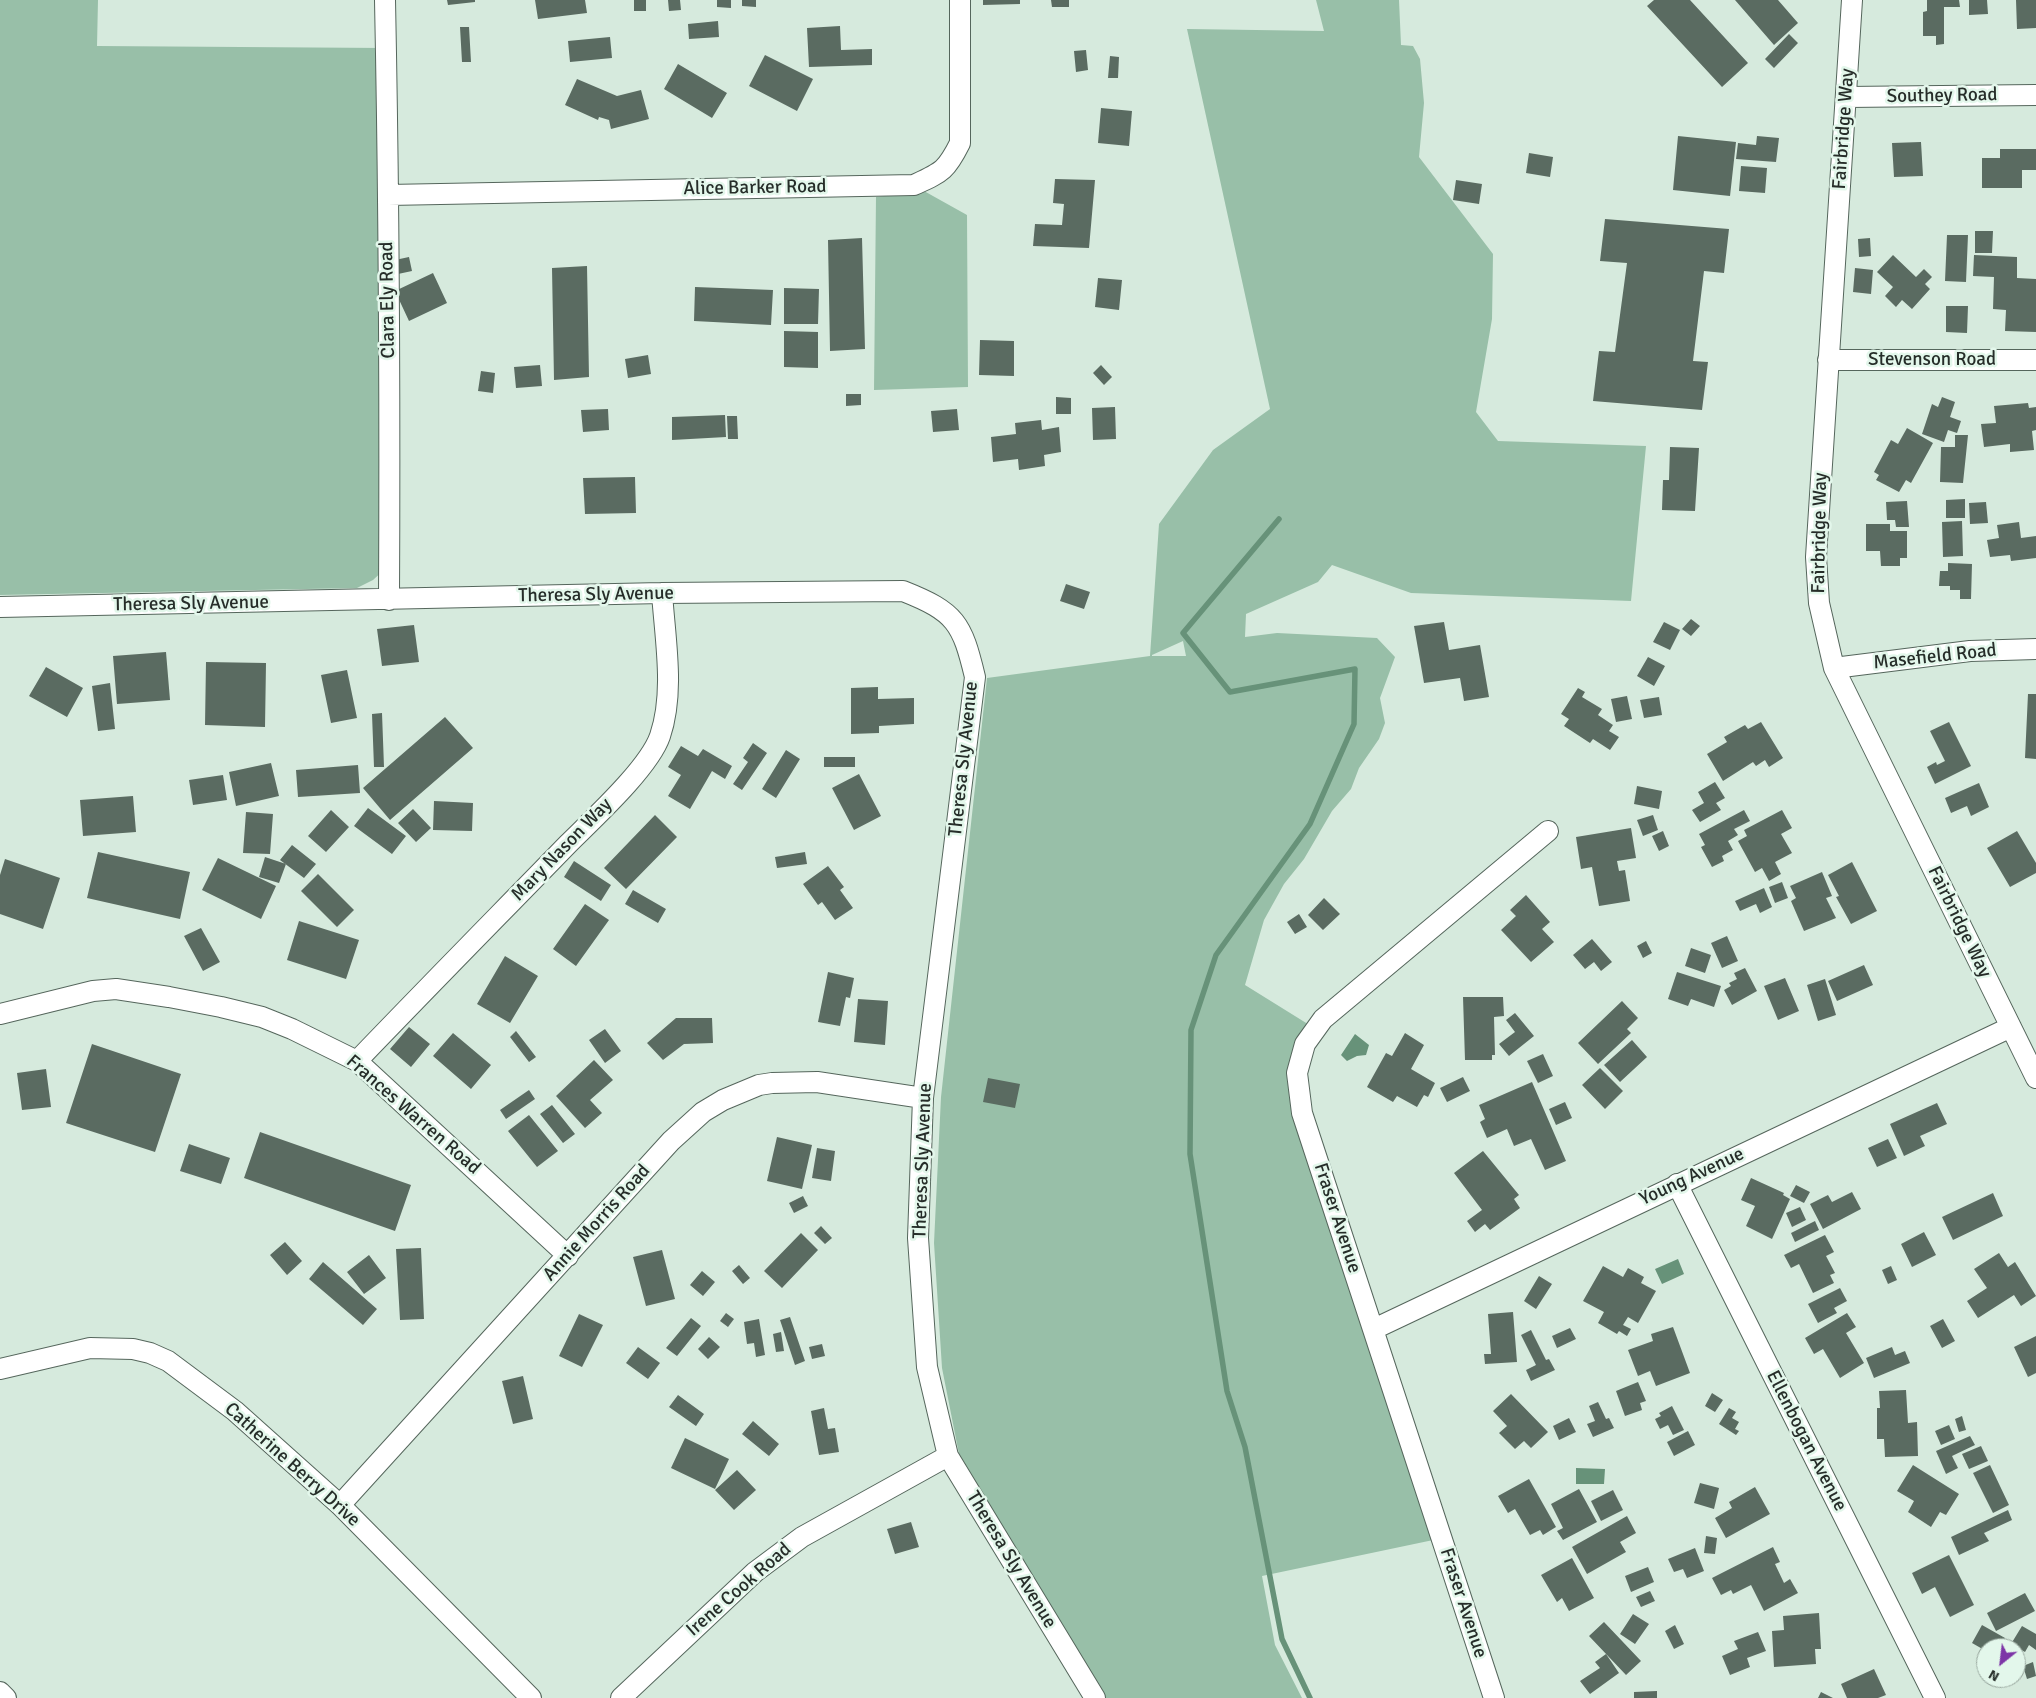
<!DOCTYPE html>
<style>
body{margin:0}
#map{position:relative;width:2036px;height:1698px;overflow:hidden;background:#d6eadd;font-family:Signika,sans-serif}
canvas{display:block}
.north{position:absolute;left:1976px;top:1638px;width:50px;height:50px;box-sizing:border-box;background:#e3f7eb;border:1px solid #97a69d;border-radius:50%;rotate:209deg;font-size:14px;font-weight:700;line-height:20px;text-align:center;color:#262d29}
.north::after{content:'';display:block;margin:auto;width:18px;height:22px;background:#7d35a7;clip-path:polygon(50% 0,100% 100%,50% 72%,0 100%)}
</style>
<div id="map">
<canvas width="2036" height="1698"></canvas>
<div class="north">N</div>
</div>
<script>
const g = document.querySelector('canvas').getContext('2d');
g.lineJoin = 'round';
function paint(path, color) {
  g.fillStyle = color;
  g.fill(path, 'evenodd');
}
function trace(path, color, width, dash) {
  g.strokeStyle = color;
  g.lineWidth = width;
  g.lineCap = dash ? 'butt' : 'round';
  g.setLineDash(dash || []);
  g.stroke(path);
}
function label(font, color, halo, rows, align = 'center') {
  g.font = font + ' Signika,sans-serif';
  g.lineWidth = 5;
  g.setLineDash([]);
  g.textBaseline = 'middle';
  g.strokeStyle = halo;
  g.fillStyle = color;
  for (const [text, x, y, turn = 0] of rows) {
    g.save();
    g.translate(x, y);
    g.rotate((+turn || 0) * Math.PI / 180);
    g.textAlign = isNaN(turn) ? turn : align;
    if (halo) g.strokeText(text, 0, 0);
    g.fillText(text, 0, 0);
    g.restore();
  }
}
paint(new Path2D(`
 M0 0H98L97 46 385 48V569L373 580 357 588 0 595Z
 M1316 0H1399L1401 45 1413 46 1420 59 1424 103 1419 157 1493 254 1492 319 1476 412 1498 441 1646 446 1631 601 1411 593 1332 565 1318 582 1246 614 1245 637 1277 633 1377 638 1395 657 1380 698 1385 723 1379 739 1359 768 1351 789 1332 811 1304 859 1284 884 1264 920 1245 985 1311 1026 1292 1073 1438 1539 1262 1576 1275 1645 1302 1698H1105L959 1454 942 1368 934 1243 941 1097 987 678 1150 656 1159 524 1213 450 1270 409 1187 29 1324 31ZM1183 641 1186 656H1152V655Z
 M924 191 967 215 968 387 874 390 876 197Z`), '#98bfa8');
paint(new Path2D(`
 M1355 1034 1369 1045 1366 1055 1357 1056 1347 1061 1341 1055Z
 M1678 1259 1684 1274 1662 1284 1655 1269Z
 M1576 1468 1605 1469 1604 1484H1576Z`), '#679279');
trace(new Path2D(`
 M1279 519 1183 633 1230 692 1355 669 1354 724 1310 824 1216 955 1191 1030 1190 1154 1227 1391 1245 1447 1282 1639 1310 1698`), '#679279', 5.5);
paint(new Path2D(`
 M447 0H475V2L448 5Z
 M535 0H585L587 13 538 19Z
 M634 0H646V11H634Z
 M668 0H680L681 10 669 11Z
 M717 0H731V8L717 7Z
 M742 0H756V7L742 6Z
 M983 0H1020V4L983 5Z
 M1051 0H1069V7H1052Z
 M1654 0H1690L1748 63 1722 87 1647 6Z
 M1735 0H1778L1798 23 1774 45Z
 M1927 0H1959L1960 7H1944V44L1936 45V36H1923V12L1927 11Z
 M1969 0H1987L1988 14 1969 15Z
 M2016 0H2036V28L2017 29Z
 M718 21 719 37 689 39 688 24Z
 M840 26 841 50 872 49V65L809 67 807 28Z
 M460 27H469L471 62H462Z
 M1789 34 1798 43 1774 68 1765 59Z
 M610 37 612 58 570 62 568 41Z
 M1086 50 1088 70 1076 72 1074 51Z
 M765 55 813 79 797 111 749 86Z
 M1110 56 1119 57 1118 78H1108Z
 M678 64 727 93 712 118 664 89Z
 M577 79 617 96 641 90 649 119 611 129 609 120 599 117 598 120 565 105Z
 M1101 108 1132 111 1129 146 1098 143Z
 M1678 136 1736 142 1730 196 1673 190Z
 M1757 136 1779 138 1776 162 1736 159 1738 143 1756 145Z
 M1921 142 1923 176 1894 177 1892 143Z
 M2000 149H2036V170H2022V188H1982V158H2000Z
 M1529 153 1553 157 1550 177 1526 173Z
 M1741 166 1767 168 1765 193 1739 191Z
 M1055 179 1095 180 1089 248 1033 246 1035 224 1062 225 1064 204 1053 203Z
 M1456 180 1482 184 1479 204 1453 200Z
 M1605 219 1729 229 1724 273 1704 271 1693 361 1708 362 1702 410 1593 401 1599 351 1615 352 1627 263 1600 261Z
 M1975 231H1993L1992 253H1975Z
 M1947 235H1968L1966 282 1945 281Z
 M862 238 865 349 830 351 828 240Z
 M1870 238 1871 256 1859 257 1858 239Z
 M1893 255 1916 277 1924 269 1932 277 1925 284 1930 289 1912 309 1902 300 1896 307 1885 296 1893 287 1877 272Z
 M1974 255 2017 257V278L2036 279V332L2005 331 2006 310 1993 309 1994 277 1973 276Z
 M409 257 412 271 398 274 395 260Z
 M587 266 589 377 554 380 552 268Z
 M1855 268 1873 270 1871 294 1853 292Z
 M433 273 447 303 409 321 395 291Z
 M1098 278 1122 280 1119 310 1095 307Z
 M695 287 773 290 771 325 694 321Z
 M784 288 819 289 818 324H784Z
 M1946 306H1968L1967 333 1946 332Z
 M784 331 818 332V368L784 367Z
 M980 340 1014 341V376L979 375Z
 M648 355 651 374 628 378 625 359Z
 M540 365 542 386 516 388 514 367Z
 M1101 365 1112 377 1104 385 1093 373Z
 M481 371 495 373 493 393 478 391Z
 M846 394H861V405L846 406Z
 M1056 397 1071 398V414H1056Z
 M1942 397 1955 402 1950 417 1961 421 1957 433 1948 430 1944 442 1922 434 1932 404 1938 407Z
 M2028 403 2029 408 2036 407V430L2032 431 2034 450 2010 452V444L1984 447 1981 424 1996 423 1994 406Z
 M1115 407 1116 439 1093 440 1092 408Z
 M608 409 609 430 583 432 581 410Z
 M957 409 959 430 933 432 931 411Z
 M725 415 726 437 672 440V417Z
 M727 416H737L738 439H728Z
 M1041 420 1042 430 1059 427 1061 452 1044 455 1045 466 1019 470 1018 459 993 462 991 437 1016 434 1015 423Z
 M1907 428 1933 443 1911 483 1906 480 1899 492 1876 480 1879 475 1874 472 1891 440 1898 444Z
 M1955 435H1968L1963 483 1940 482 1941 447H1955Z
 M1670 447 1699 448 1695 511 1662 510 1663 480H1669Z
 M635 477 636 513 585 514 583 478Z
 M1965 499V518H1946V500Z
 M1907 501 1909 527H1896L1895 520H1887L1886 502Z
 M1986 502 1988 523 1970 524 1969 503Z
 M1962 521 1963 556 1943 557 1942 522Z
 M2019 522 2021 538 2036 536V558L2011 561 2010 555 1990 557 1987 540 1999 538 1997 525Z
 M1866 524H1890V531H1907V558H1900V566H1881L1880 551H1866Z
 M1948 563 1972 564 1971 599H1960V590H1950V586H1939L1940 571H1948Z
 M1066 584 1090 592 1084 609 1060 601Z
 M1691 619 1700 626 1691 636 1682 629Z
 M1444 622 1449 650 1480 645 1489 697 1464 701 1460 678 1424 683 1414 626Z
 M1664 622 1680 630 1670 650 1653 642Z
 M414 625 419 662 382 666 377 629Z
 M166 652 170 700 117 704 113 656Z
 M1648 657 1665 666 1654 686 1637 676Z
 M206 662 266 663 265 727 205 725Z
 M46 667 83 688 67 717 29 696Z
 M347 670 357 718 331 723 321 675Z
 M110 683 115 729 98 731 92 686Z
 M878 687V699L914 698V724L879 726V733L851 734V688Z
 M1578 688 1585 692 1582 697 1602 709 1598 715 1613 725 1609 731 1619 737 1610 750 1593 739 1590 743 1564 726 1569 719 1561 714Z
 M2028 694H2036V759L2025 758Z
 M1627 696 1632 719 1616 722 1611 699Z
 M1659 697 1662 715 1644 718 1640 700Z
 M382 713 384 767H374L372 714Z
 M445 717 473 748 390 820 363 788Z
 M1761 722 1783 758 1769 767 1765 760 1756 766 1753 762 1723 781 1707 754 1727 742 1724 737 1745 725 1748 729Z
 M1949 722 1971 766 1935 784 1927 767 1936 762 1937 765 1945 761 1930 731Z
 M753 743 767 753 742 790 733 784 748 762 743 758Z
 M681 746 698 756 703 749 732 766 725 779 712 771 690 809 668 796 681 775 668 767Z
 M786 750 800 759 776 798 762 789Z
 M824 757H855V767H824Z
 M271 763 279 796 236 806 229 772Z
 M358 765 360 793 298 797 296 770Z
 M859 774 881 816 854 830 832 788Z
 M223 775 227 800 193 805 189 780Z
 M1715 782 1725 798 1716 803 1721 810 1700 822 1692 810 1704 803 1698 792Z
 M1979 783 1989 807 1971 816 1967 806 1951 813 1945 798Z
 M1637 786 1662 791 1659 809 1634 804Z
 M133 796 136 832 83 836 80 800Z
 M434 801 473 803 472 831 433 830Z
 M368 808 406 836 392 854 354 826Z
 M413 809 431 828 416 842 398 823Z
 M331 810 349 827 326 852 308 836Z
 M1744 810 1750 821 1734 829 1738 835 1728 841 1733 850 1722 856 1724 861 1712 867 1701 847 1705 845 1699 834Z
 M1782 810 1792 828 1781 834 1792 853 1775 862 1781 874 1769 881 1762 868 1755 872 1738 841 1747 836 1744 830Z
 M246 812 273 814 270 854 243 853Z
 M655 815 677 837 626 889 604 868Z
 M1653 815 1658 830 1643 836 1637 820Z
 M1631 828 1636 858 1617 861 1619 871 1625 870 1630 901 1599 906 1592 867 1581 869 1576 837Z
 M1663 831 1669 846 1659 851 1652 836Z
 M2017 831 2036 863V873L2010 887 1987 848Z
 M292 845 316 864 304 878 280 860Z
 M98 852 190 872 180 919 87 898Z
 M805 852 807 864 777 868 775 857Z
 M265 857 286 864 279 883 259 877Z
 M218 858 276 886 261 919 202 890Z
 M5 859 60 878 43 929 0 914V875Z
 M574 861 611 885 601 901 564 877Z
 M1852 862 1877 911 1851 924 1836 897 1839 896 1828 875Z
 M828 866 844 887 840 890 853 908 835 920 822 902 818 905 803 884Z
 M1822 872 1832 896 1826 898 1836 918 1804 931 1791 901 1796 898 1790 886Z
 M318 874 354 910 337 927 301 891Z
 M1782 882 1788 898 1775 903 1769 887Z
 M1764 888 1772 907 1760 913 1756 904 1740 911 1735 901Z
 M633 890 666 909 658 923 625 904Z
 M1526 895 1550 922 1542 929 1554 942 1531 962 1501 930 1516 916 1510 910Z
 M1324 898 1340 914 1323 930 1308 915Z
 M585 904 609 920 576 966 553 949Z
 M1299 914 1307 927 1295 934 1287 922Z
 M299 921 359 940 346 979 287 960Z
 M201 928 220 962 203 971 184 936Z
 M1727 936 1738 961 1722 968 1711 943Z
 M1592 939 1612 962 1601 971 1594 962 1585 969 1573 955Z
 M1646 941 1652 953 1643 958 1637 946Z
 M1691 948 1711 955 1705 973 1685 966Z
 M505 956 538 976 510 1023 477 1004Z
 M1864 965 1873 985 1837 1001 1828 981Z
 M1745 968 1757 991 1732 1005 1724 990 1731 986 1729 983 1737 979 1734 973Z
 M828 972 854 978 850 998 846 997 840 1026 818 1022Z
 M1677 972 1721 986 1714 1007 1691 999 1688 1006 1668 999Z
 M1785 978 1799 1011 1778 1020 1764 986Z
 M1825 979 1836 1015 1818 1021 1807 985Z
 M1463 997H1503L1504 1016 1494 1017 1495 1055H1492V1060H1465Z
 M858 999 888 1001 885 1045 854 1042Z
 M1622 1001 1638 1018 1627 1029 1631 1033 1598 1064 1578 1043Z
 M1515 1013 1534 1036 1509 1056 1499 1044 1515 1032 1506 1020Z
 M676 1018H712L713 1043 684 1044 663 1060 647 1043Z
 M409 1027 430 1044 411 1067 390 1049Z
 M605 1029 621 1051 605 1063 589 1040Z
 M516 1031 536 1057 529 1062 510 1037Z
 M453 1033 491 1065 471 1089 433 1056Z
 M1405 1033 1424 1045 1411 1069 1435 1083 1428 1097 1424 1095 1417 1107 1397 1096 1393 1102 1367 1087 1386 1053 1392 1056Z
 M1632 1040 1647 1057 1620 1082 1604 1065Z
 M92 1044 181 1074 155 1152 66 1123Z
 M1543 1054 1553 1076 1538 1083 1527 1061Z
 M594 1060 613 1080 590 1100 602 1113 585 1128 556 1096Z
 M1600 1068 1623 1091 1605 1109 1582 1085Z
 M46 1069 51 1107 22 1110 17 1073Z
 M1463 1077 1470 1091 1447 1102 1440 1088Z
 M988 1078 1020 1084 1015 1108 983 1102Z
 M1532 1082 1566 1161 1545 1170 1531 1139 1514 1146 1507 1129 1487 1138 1480 1122 1485 1119 1479 1105Z
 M529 1090 535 1099 506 1119 500 1110Z
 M1565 1102 1572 1118 1556 1125 1549 1109Z
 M1937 1103 1947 1124 1920 1136 1925 1146 1904 1156 1890 1124Z
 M552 1105 575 1134 563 1143 540 1114Z
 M529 1115 558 1151 537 1167 508 1131Z
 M260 1132 411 1185 395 1231 244 1178Z
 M777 1137 812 1145 802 1189 767 1181Z
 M1888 1139 1897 1158 1877 1167 1868 1148Z
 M189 1144 230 1158 221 1184 180 1171Z
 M817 1148 835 1151 831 1181 812 1178Z
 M1483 1151 1519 1195 1514 1199 1520 1208 1490 1230 1485 1224 1475 1232 1467 1221 1482 1210 1454 1173Z
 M1751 1178 1784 1193 1783 1195 1790 1199 1772 1239 1746 1226 1755 1206 1741 1200Z
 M1796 1185 1810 1192 1804 1203 1790 1196Z
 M1852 1192 1861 1209 1823 1229 1810 1204 1828 1195 1832 1202Z
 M1993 1193 2003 1216 1953 1240 1942 1217Z
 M803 1196 808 1206 794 1213 789 1203Z
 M1800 1207 1806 1220 1792 1227 1786 1213Z
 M1815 1221 1819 1230 1795 1242 1791 1233Z
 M821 1226 832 1238 825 1244 814 1233Z
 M1924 1232 1936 1255 1912 1267 1901 1244Z
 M801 1233 818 1250 782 1288 764 1271Z
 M1825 1235 1834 1252 1826 1256 1835 1273 1830 1275 1834 1283 1813 1293 1799 1264 1791 1268 1784 1255Z
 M285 1242 302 1261 287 1275 270 1255Z
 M421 1248 424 1319 400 1320 396 1249Z
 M662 1250 675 1299 646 1306 633 1257Z
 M1999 1253 2008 1267 2015 1262 2036 1296 2021 1306 2014 1295 1978 1318 1967 1301 1987 1288 1974 1269Z
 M369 1255 386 1278 364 1294 347 1272Z
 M323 1262 377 1309 363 1325 309 1279Z
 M739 1265 750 1278 743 1284 732 1271Z
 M1603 1266 1623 1277 1628 1268 1644 1277 1641 1283 1656 1291 1638 1323 1628 1317 1623 1325 1631 1329 1627 1336 1619 1331 1617 1334 1598 1323 1604 1312 1583 1301Z
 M1891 1266 1897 1280 1888 1284 1882 1270Z
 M702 1271 715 1282 703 1296 690 1285Z
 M1539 1276 1552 1284 1536 1309 1524 1301Z
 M1840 1288 1847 1301 1834 1308 1837 1313 1818 1323 1808 1304Z
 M1513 1312 1517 1362 1485 1364 1484 1354H1491L1488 1314Z
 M726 1313 734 1319 728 1327 720 1321Z
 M1847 1313 1856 1327 1846 1333 1864 1363 1840 1378 1823 1349 1814 1354 1805 1338Z
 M579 1314 603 1325 582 1367 559 1356Z
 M790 1317 805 1361 795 1365 780 1320Z
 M691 1318 701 1326 677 1356 666 1348Z
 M759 1319 765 1355 756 1357 754 1343 747 1344 744 1322Z
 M1943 1319 1955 1341 1942 1348 1930 1326Z
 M1673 1327 1690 1373 1656 1386 1650 1371 1638 1376 1628 1350 1653 1341 1651 1334Z
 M1570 1328 1576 1339 1557 1348 1552 1336Z
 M1531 1330 1546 1360 1549 1359 1555 1370 1531 1381 1526 1370 1536 1365 1521 1335Z
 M781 1332 784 1351 776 1352 773 1334Z
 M2036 1336V1373L2028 1377 2014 1347Z
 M709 1337 720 1347 708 1359 698 1349Z
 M822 1344 825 1356 812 1359 809 1347Z
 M638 1347 660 1363 648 1379 626 1363Z
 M1892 1347 1895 1355 1905 1351 1910 1363 1874 1378 1866 1358Z
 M523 1376 533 1419 513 1424 502 1381Z
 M1638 1382 1646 1401 1640 1403 1642 1410 1625 1416 1616 1391Z
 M1906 1390 1908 1423 1917 1422 1918 1456 1885 1457 1884 1439H1877V1408H1880L1879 1391Z
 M1712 1393 1723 1400 1715 1412 1705 1406Z
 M1511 1394 1548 1432 1531 1448 1524 1441 1515 1449 1499 1433 1507 1426 1493 1411Z
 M678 1395 704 1414 696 1426 669 1407Z
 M1598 1402 1606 1419 1609 1418 1614 1428 1593 1437 1587 1424 1595 1421 1589 1406Z
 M1672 1406 1684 1430 1673 1435 1668 1425 1660 1429 1655 1419 1661 1416 1659 1413Z
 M824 1408 828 1429 835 1428 839 1452 819 1455 811 1411Z
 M1729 1408 1736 1412 1732 1418 1739 1422 1735 1429 1739 1431 1736 1435 1719 1424Z
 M1962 1416 1966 1430 1959 1432 1955 1419Z
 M1569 1418 1576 1432 1559 1440 1553 1426Z
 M753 1421 779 1444 769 1456 742 1434Z
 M1949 1425 1955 1439 1941 1445 1935 1431Z
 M1688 1431 1695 1445 1674 1456 1667 1442Z
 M1970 1436 1975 1445 1952 1456 1958 1468 1946 1474 1936 1451Z
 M685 1438 729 1459 715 1489 671 1468Z
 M1981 1446 1988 1461 1969 1469 1962 1454Z
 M1913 1465 1959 1494 1946 1515 1940 1512 1931 1527 1908 1512 1914 1501 1897 1491Z
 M1990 1465 2009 1505 1993 1513 1973 1473Z
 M737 1470 756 1490 734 1510 715 1490Z
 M1529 1479 1556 1527 1543 1535 1540 1530 1530 1535 1515 1509 1508 1513 1498 1496Z
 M1700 1483 1719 1488 1714 1509 1694 1503Z
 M1755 1487 1770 1514 1726 1538 1715 1518 1732 1508 1729 1502Z
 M1579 1489 1597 1522 1563 1540 1557 1531 1563 1528 1551 1504Z
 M1613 1490 1623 1510 1601 1521 1591 1501Z
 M2008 1510 2012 1520 1984 1533 1989 1541 1959 1555 1951 1537Z
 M1627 1516 1636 1533 1620 1542 1626 1552 1587 1574 1572 1547Z
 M911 1522 919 1547 895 1554 887 1529Z
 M1706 1536 1717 1538 1715 1554 1704 1553Z
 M1773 1547 1780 1562 1775 1564 1784 1583 1790 1579 1798 1593 1764 1611 1751 1585 1733 1594 1731 1590 1721 1595 1712 1578Z
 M1695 1548 1704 1571 1687 1578 1683 1569 1674 1572 1668 1559Z
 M1949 1555 1974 1605 1950 1617 1935 1587 1922 1594 1912 1573Z
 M1572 1558 1594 1598 1569 1611 1562 1598 1557 1602 1541 1575Z
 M1648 1567 1654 1582 1631 1592 1625 1576Z
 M1650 1591 1655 1601 1641 1607 1636 1597Z
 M2025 1593 2035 1611 1996 1631 1987 1613Z
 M1819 1613 1821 1649H1815L1816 1664 1774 1667 1772 1631 1784 1630 1783 1616Z
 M1633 1614 1649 1624 1635 1644 1620 1634Z
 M1604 1622 1641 1661 1626 1675 1589 1636Z
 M1675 1625 1684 1644 1674 1649 1665 1631Z
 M1982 1625 2005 1638 2003 1641 2013 1646 2012 1648H1986V1651L1972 1643Z
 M2022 1626 2036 1634V1650L2029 1645 2025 1652 2011 1644Z
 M1758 1632 1766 1651 1747 1658 1750 1667 1730 1675 1722 1656 1738 1649 1734 1641Z
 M1606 1654 1619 1673 1590 1694 1580 1681 1600 1668 1595 1662Z
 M2033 1662 2036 1676 2027 1679 2023 1666Z
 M1874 1669 1886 1695 1878 1698H1847L1841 1684Z
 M1657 1691V1698H1634V1692Z
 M1821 1692 1833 1698H1818Z`), '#5a6b61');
const street = new Path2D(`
 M385 0C389 200 390 400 389 600
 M1852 0 1816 557 1819 603 1834 668 2036 1078
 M1847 97 2036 95
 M388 195 914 185C942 172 946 171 960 143V0
 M1828 360H2036
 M0 607 662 593 903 591C956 612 962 623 975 677L923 1098 918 1238 927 1367 948 1456 1095 1698
 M1834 668 1970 651 2036 649
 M0 1014 93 991 116 989 169 997 221 1007 262 1017 292 1029 357 1061 568 1256
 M357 1061C427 988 498 916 568 844 593 819 649 768 660 736 675 692 665 639 662 593
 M1677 1184 1935 1698
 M1374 1329 2011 1027
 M0 1369 90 1348 133 1349 150 1353 168 1361 235 1411 340 1505 531 1698
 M340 1505 671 1141 703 1112 723 1100 759 1085 772 1083 817 1082 923 1098
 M0 1692 6 1698
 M621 1698 755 1572 802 1537 948 1456
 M1494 1698 1302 1113 1297 1073 1305 1044 1323 1019 1548 831`);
trace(street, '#55665c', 22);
trace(street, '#fff', 20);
label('19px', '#262d29', '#e3f7eb', [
 ["Southey Road",1942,96,-1],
 ["Fairbridge Way",1844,129,-86],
 ["Alice Barker Road",755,188,-1],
 ["Clara Ely Road",388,300,-91],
 ["Stevenson Road",1932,360],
 ["Fairbridge Way",1820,533,-89],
 ["Theresa Sly Avenue",596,595,-1],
 ["Theresa Sly Avenue",191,604,-1],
 ["Masefield Road",1935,657,-6],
 ["Theresa Sly Avenue",964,759,-84],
 ["Mary Nason Way",562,850,-46],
 ["Fairbridge Way",1959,922,64],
 ["Frances Warren Road",413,1115,41],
 ["Theresa Sly Avenue",923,1161,-88],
 ["Young Avenue",1692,1177,-25],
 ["Fraser Avenue",1337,1218,72],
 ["Annie Morris Road",597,1223,-48],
 ["Ellenbogan Avenue",1806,1441,63],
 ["Catherine Berry Drive",292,1465,42],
 ["Theresa Sly Avenue",1011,1560,59],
 ["Irene Cook Road",739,1590,-41],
 ["Fraser Avenue",1463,1603,72]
]);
</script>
